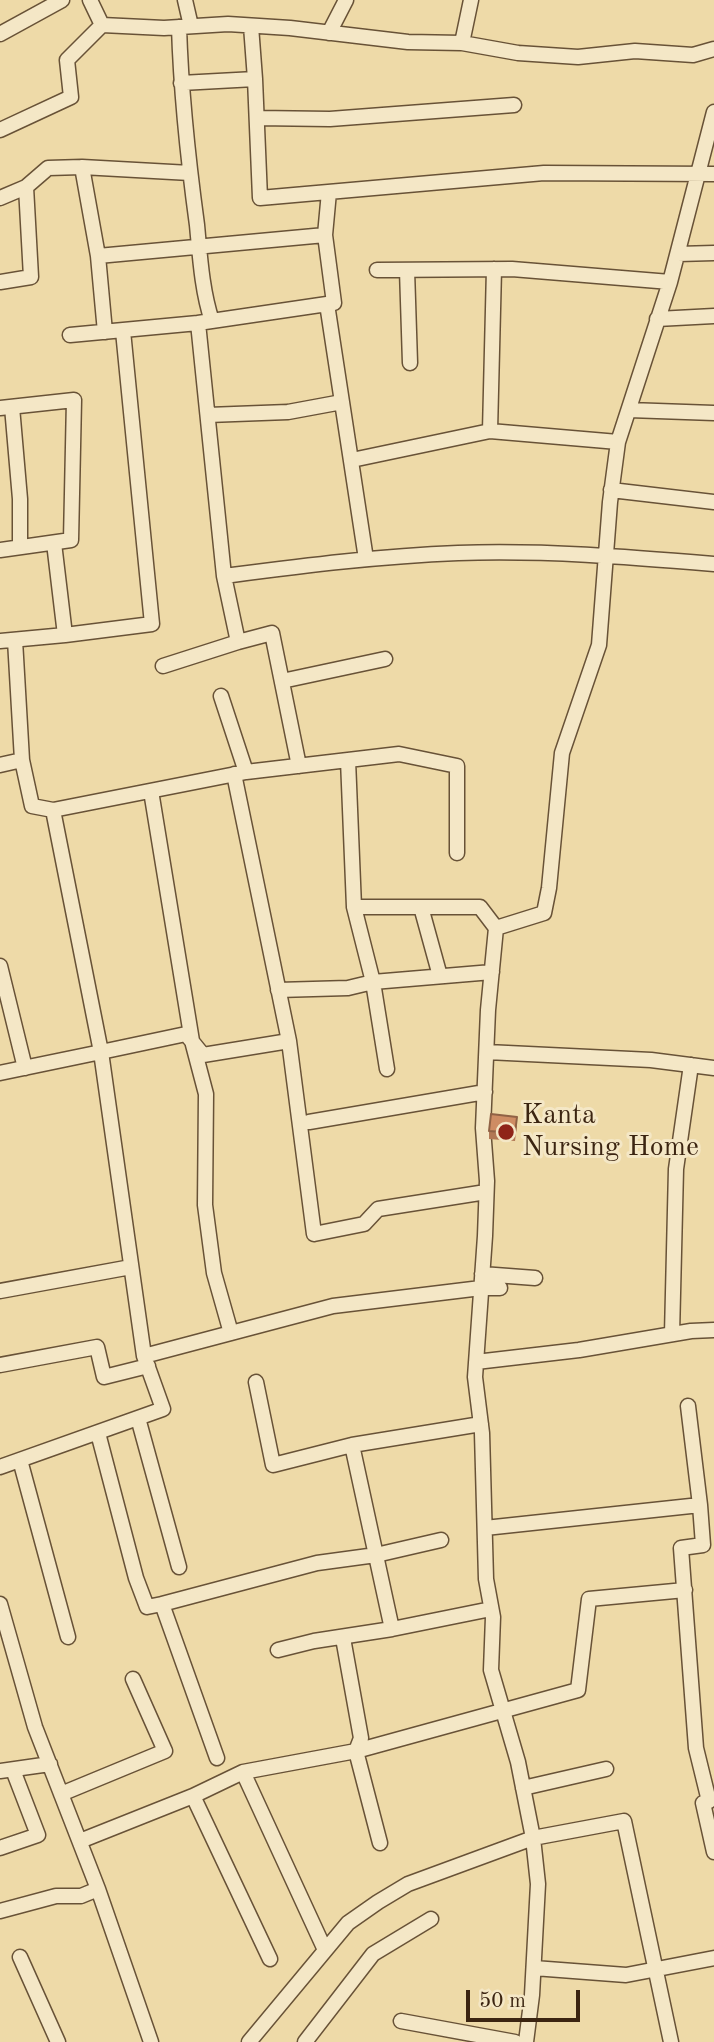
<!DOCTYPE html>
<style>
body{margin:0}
#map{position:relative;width:714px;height:2042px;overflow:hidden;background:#eedaa8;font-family:"Old Standard TT",serif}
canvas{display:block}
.scale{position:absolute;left:466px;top:1990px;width:114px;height:32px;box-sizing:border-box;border:4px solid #3b2411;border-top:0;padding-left:9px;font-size:21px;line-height:24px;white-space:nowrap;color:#3b2411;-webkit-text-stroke:5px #f4e7c6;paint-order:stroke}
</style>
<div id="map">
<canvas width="714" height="2042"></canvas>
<div class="scale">50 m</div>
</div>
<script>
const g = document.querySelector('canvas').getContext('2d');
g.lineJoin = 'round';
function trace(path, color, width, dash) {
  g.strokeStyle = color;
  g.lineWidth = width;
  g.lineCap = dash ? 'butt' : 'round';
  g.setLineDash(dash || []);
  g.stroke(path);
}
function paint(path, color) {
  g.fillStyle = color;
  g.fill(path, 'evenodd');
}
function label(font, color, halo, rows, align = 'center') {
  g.font = font + ' "Old Standard TT",serif';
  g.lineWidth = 6;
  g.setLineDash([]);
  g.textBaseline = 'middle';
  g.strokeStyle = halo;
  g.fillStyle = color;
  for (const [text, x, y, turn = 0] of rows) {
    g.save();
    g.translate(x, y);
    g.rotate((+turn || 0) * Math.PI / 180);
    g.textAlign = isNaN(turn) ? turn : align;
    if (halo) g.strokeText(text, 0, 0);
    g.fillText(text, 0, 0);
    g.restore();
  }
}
const street = new Path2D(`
 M90 0 102 25 164 28 228 24 290 28 408 42 462 43 518 53 578 57 635 51 693 55 714 49
 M185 0 191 26
 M179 27C181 93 188 159 197 225 200 257 202 291 212 321
 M329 33 346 0
 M0 34 62 0
 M462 43 471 0
 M255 79 260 198 544 173 714 174
 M181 83 255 79 251 26
 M257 118 330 119 514 105
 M0 130 71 97 67 60 102 25
 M82 167 98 256 105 332
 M26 187 48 168 82 167 190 173
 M329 192 325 235 334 303
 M0 198 26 187 31 277 0 282
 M678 254 714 253
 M98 256 325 235
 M377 270 512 269 670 282
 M407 270 410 363
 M657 319 714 316
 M198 323 327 304 366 559
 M70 335 198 323 224 576C302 566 379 556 458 553 543 550 629 557 714 564
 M12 407 20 499V547
 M0 408 74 400 71 540 0 550
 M629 410 714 413
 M208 415 288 412 342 402
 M490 431 494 269
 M352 460 490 431 618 442
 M611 490 714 502
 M54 543 65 635 152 624 123 331
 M224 576 238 642 272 633 299 766
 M15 640 22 760 32 806 53 810
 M0 641 65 635
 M163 666 238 642
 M282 681 385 659
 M221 696 246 772
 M348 760 354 907H480L496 928
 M0 765 22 760
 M234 774 289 1041
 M151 791 192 1041 206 1094 205 1205 214 1273 231 1333
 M354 907 373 982 387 1069
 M421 907 440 976
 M0 966 25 1068
 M278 990 348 988 373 982 492 972
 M487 1052 651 1060 714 1068
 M0 1073 101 1052 53 810 246 772 399 754 457 766V853
 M309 1122 485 1092
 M482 1274 535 1278
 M0 1291 131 1267
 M672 1334 676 1169 691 1065
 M144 1356 101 1052 186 1034 203 1055 289 1041 314 1234 364 1224 378 1209 486 1192
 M476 1362 579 1350 691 1331 714 1330
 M0 1365 97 1347 104 1377 148 1366
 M256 1382 273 1465 352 1445
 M138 1418 179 1567
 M481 1424 352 1445 392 1629 491 1609
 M98 1433 136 1578 147 1607 162 1604 217 1758
 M20 1460 68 1637
 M0 1467 163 1409 144 1356 333 1306 481 1288H500
 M700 1505 703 1545 681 1548 696 1748 709 1801 703 1803 714 1852
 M485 1528 700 1505 688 1406
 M0 1604 35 1727 98 1889 151 2042
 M162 1604 317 1563 376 1555 441 1540
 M278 1650 314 1641 392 1629
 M0 1771 50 1764
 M243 1772 193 1796 270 1959
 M523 1788 606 1769
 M61 1794 165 1751 133 1679
 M80 1841 193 1796
 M380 1843 356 1751 578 1690 589 1599 685 1590
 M0 1848 38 1835 13 1770
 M0 1911 56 1896H81L98 1889
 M325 1950 243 1772 356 1751 361 1738 343 1638
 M20 1957 58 2042
 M534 1968 626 1975 714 1958
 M401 2021 515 2042
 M249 2042 348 1923 378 1902 408 1884 533 1838 624 1821 671 2042
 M305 2042 373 1954 431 1919
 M526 2042 532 1995 538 1884 533 1838 518 1762 491 1670 493 1617 486 1579 482 1433 475 1377 485 1236 487 1181 483 1128 488 1010 496 928 544 913 549 888 562 753 599 645 610 502 618 442 670 282 714 112`);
trace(street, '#685237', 17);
trace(street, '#f4e7c6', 14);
paint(new Path2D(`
 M517 1125 515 1141 489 1139V1131Z`), '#b17855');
const building = new Path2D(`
 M491 1114 517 1117 515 1133 489 1131Z`);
paint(building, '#ce8c63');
trace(building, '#906245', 2);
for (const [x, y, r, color] of [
 [506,1132,9,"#8f2418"]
]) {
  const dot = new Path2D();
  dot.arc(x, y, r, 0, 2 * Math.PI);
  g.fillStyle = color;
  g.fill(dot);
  trace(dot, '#f4e7c6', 2.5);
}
label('28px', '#3b2411', '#f4e7c6', [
 ["Kanta",522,1116],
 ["Nursing Home",522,1148]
], 'left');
</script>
